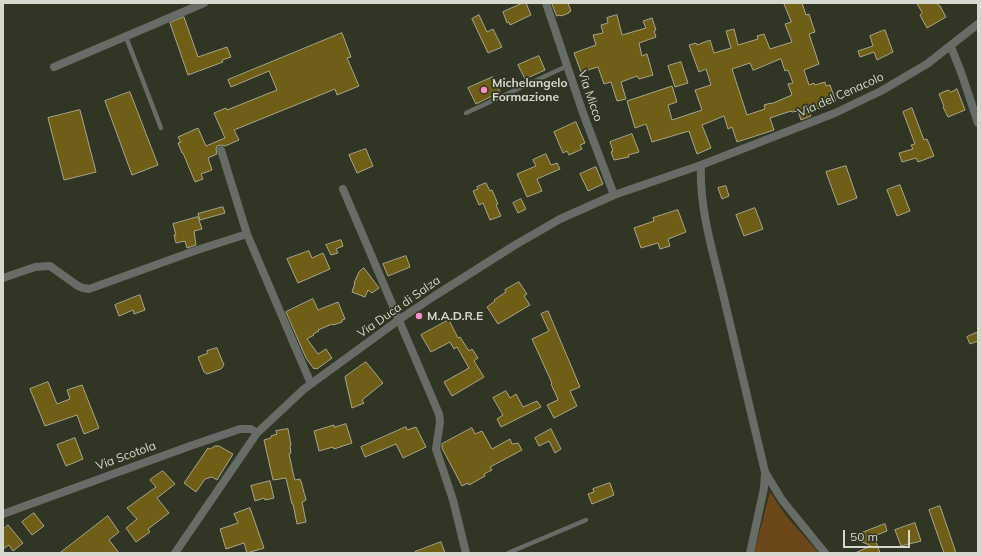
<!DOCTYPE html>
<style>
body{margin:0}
#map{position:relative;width:981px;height:556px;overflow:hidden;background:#303623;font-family:Mulish,sans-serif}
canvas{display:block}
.frame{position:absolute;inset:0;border:4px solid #d5d9cd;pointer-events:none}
.scale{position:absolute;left:843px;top:530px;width:67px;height:18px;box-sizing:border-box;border:2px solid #d5d9cd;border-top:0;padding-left:5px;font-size:12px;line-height:14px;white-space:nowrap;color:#d5d9cd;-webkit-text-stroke:3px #303623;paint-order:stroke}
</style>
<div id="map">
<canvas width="981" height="556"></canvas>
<div class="frame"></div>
<div class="scale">50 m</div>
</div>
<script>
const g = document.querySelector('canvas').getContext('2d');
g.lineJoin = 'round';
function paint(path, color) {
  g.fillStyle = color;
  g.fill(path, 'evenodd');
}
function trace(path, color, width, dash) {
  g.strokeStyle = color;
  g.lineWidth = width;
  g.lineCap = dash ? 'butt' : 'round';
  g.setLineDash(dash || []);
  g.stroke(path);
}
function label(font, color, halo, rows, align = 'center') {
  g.font = font + ' Mulish,sans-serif';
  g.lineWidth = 3.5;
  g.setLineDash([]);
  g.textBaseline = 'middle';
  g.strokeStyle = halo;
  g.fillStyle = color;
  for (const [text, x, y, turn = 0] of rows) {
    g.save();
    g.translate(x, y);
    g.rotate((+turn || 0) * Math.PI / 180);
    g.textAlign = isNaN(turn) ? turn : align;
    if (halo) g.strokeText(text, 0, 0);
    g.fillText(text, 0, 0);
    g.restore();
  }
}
paint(new Path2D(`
 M770 492 787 517 819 553H754Z`), '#6b471a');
const building = new Path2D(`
 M523 3H526L531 15 510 25 509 22 507 23 503 12Z
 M552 3H568L571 11 569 12V13L561 16 560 15 557 16Z
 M784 3H802L806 15 809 14 815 32 809 34 819 64 804 70 809 85 814 83 815 85 825 82 826 86 830 85 836 102 809 112 811 116 801 120 798 111 792 112 791 111 770 118 774 130 737 142 732 127 728 129 724 116 702 125 711 148 697 154 689 131 652 142 646 124 635 128 627 101 672 86 677 102 668 105 672 120 702 110 695 90 711 85 706 69 699 72 689 45 696 43 697 45 710 40 714 53 731 48 726 31 734 29 738 45 758 39 757 36 764 34 770 49 792 42 785 24 791 22ZM781 59 785 71 788 70 793 83 788 84 792 95 771 104V103L764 105 765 109 747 115 732 69 750 63 753 70Z
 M917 3H937L939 6H940L946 17 927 28 920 15 922 13Z
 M479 15 487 32 493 29 502 47 488 53 472 19Z
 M617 15 622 35 646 28 643 21 652 18 656 30 654 31 656 37 639 43 642 56 647 54 653 75 639 79 637 76 621 82 626 99 617 101 611 82 604 84 598 67 581 72 574 53 596 45 593 35 603 33 601 25 608 23 607 18Z
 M184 17 198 57 227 47 231 57 222 60 223 62 188 75 170 23Z
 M885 30 893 52 877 60 874 52 860 57 858 51 873 46 870 36Z
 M342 33 351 57 347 58 359 86 337 95 335 89 234 130 239 140 225 146 222 145 217 146 216 149 217 154 208 158 212 170 201 174 203 179 195 182 183 153H182L178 143 181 142 178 137 198 128 206 146 225 138 214 113 226 108 227 110 277 90 269 71 231 87 228 80Z
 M539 56 545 70 525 79 518 65Z
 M681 62 688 83 675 87 668 66Z
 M493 77 500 92 476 104 468 88Z
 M957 89 965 110 948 117 943 107 944 106 939 94 948 90 951 92Z
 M130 92 158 165 132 175 105 101Z
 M912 108 924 140 927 139 934 156 918 162 916 158 902 162 899 153 913 149 911 145 915 144 903 112Z
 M80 110 96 172 64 180 48 118Z
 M576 122 585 143 580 145 582 149 569 155 567 151 563 153 554 132Z
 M632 134 639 152 628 155 629 157 614 160 611 152 613 151 610 142Z
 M366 149 373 166 357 173 349 155Z
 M546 154 551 165 557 163 560 169 537 179 542 191 527 197 517 174 536 166 533 160Z
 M846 166 857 198 838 205 826 172Z
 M596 167 603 184 588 191 580 174Z
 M486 183 490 191 492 190 498 204 496 205 501 216 490 220 483 203 479 205 473 191 478 189 477 187Z
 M900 185 910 211 897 216 887 190Z
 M726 186 729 196 722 199 718 188Z
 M521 199 526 209 518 213 513 203Z
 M223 207 225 213 200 220 198 214Z
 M755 208 763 229 744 236 736 215Z
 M678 210 686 232 668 239 670 246 660 249 658 243 641 248 634 228 654 221 653 218Z
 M198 217 202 229 194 231 196 245 187 248 185 241 176 243 174 235H176L173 224Z
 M341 240 343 246 336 249 338 253 331 255 326 245Z
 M309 251 312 258 323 253 330 269 298 283 287 259Z
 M406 256 410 267 388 276 383 264Z
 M364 268 379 288 372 293 368 290 365 297 352 292 355 283H354L359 272Z
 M519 282 527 294 524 296 530 305 498 324 487 307 495 301 494 300 506 292 505 290Z
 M140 295 145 310 134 314 133 310 119 316 115 305Z
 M313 299 318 310 338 302 345 319 342 320V322L333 325 332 324 318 330 319 331 313 334 314 335 307 339 318 354 326 349 332 358 317 369 316 368 314 369 306 358 286 312Z
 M548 311 580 387 570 391 577 406 554 418 547 405 558 400 557 397 551 384 552 383 532 339 549 331 541 314Z
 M449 320 458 338 460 337 469 351 472 349 478 358 474 361 484 377 452 396 444 382 469 368 457 347 454 349 450 342 431 352 421 335Z
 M978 332V341L970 344 967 337Z
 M217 348 224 365 221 369 207 374 204 372 198 357 208 353 207 351Z
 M366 362 383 383 362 400 364 403 352 408 345 377Z
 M48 382 57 404 70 399 67 390 82 385 99 428 84 434 77 415 45 426 30 389Z
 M506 391 510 398 516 394 523 407 537 401 541 407 501 427 497 419 503 415 493 398Z
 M346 424 352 443 334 449 333 447 319 451 314 431 334 425V427Z
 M406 427 407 430 416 427 426 447 403 458 396 444 365 457 361 447Z
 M472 428 475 434 482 431 492 449 510 439 512 444 518 443 522 450 490 467 492 470 484 474 485 476 469 485 468 483 462 486 442 448V444Z
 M288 429 291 445 290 446 291 453 289 454 294 477 295 480 300 479V481H301L306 500 302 502 306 522 297 524 293 504H292L286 478 273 480 264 440 271 438V436L277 434 276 431Z
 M551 429 561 449 555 453 549 441 539 446 535 438Z
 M75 438 83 459 66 466 57 445Z
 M215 446H219L233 454 217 480 212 477 205 479 196 492 184 483 208 448 210 449Z
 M163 471 175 484 157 498 169 513 148 529 150 532 136 542 126 528 137 519 127 508 156 487 150 480Z
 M270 481 274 498 265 500 264 498 255 501 251 486Z
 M610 483 614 495 592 504 588 494 594 492 593 489Z
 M940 506 952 541 956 553H944L929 510Z
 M250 508 264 548 247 553 244 543 226 549 220 529 238 523 234 514Z
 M34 513 44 526 32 535 22 522Z
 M108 516 119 532 109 540 119 553H60Z
 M915 523 921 541 901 546 895 530Z
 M885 524 887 531 874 536 880 553H855L871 546 851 537Z
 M8 525 23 543 13 551 9 545 3 549V530Z
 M441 542 445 553H415V552Z`);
paint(building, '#6e5e16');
trace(building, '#aaa58d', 1);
trace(new Path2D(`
 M126 37 161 128
 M466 113 567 66
 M508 553 586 520`), '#656d66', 4.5);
trace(new Path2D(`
 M546 3 583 113 614 195
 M951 47 961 72 978 123
 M54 67 204 3
 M221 150 247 234 311 384
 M701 165C699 208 713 252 723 294 737 353 751 413 765 472L782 500 825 553
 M343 189 439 414 440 422 436 449 453 500 466 553
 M3 278 35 267 50 266 78 286 83 288 89 289 197 250 247 234
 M3 514 190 446 240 429H251L257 433
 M175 553 257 433 304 389 400 319 436 295 515 245 560 219 614 195 701 165 835 113 881 91 927 64 978 24
 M750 553 764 488 765 473`), '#656d66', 8);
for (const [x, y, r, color] of [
 [484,90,4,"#f98fca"],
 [419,316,4,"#f98fca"]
]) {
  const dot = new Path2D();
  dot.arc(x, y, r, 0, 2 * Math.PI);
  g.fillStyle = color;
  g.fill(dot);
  trace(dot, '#303623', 1.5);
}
label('bold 12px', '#d5d9cd', '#303623', [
 ["Michelangelo",492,83],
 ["Formazione",492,97],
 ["M.A.D.R.E",427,316]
], 'left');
label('12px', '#d5d9cd', '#303623', [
 ["Via del Cenacolo",841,95,-24],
 ["Via Micco",590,96,71],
 ["Via Duca di Salza",399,307,-35],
 ["Via Scotola",126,456,-20]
]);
</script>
